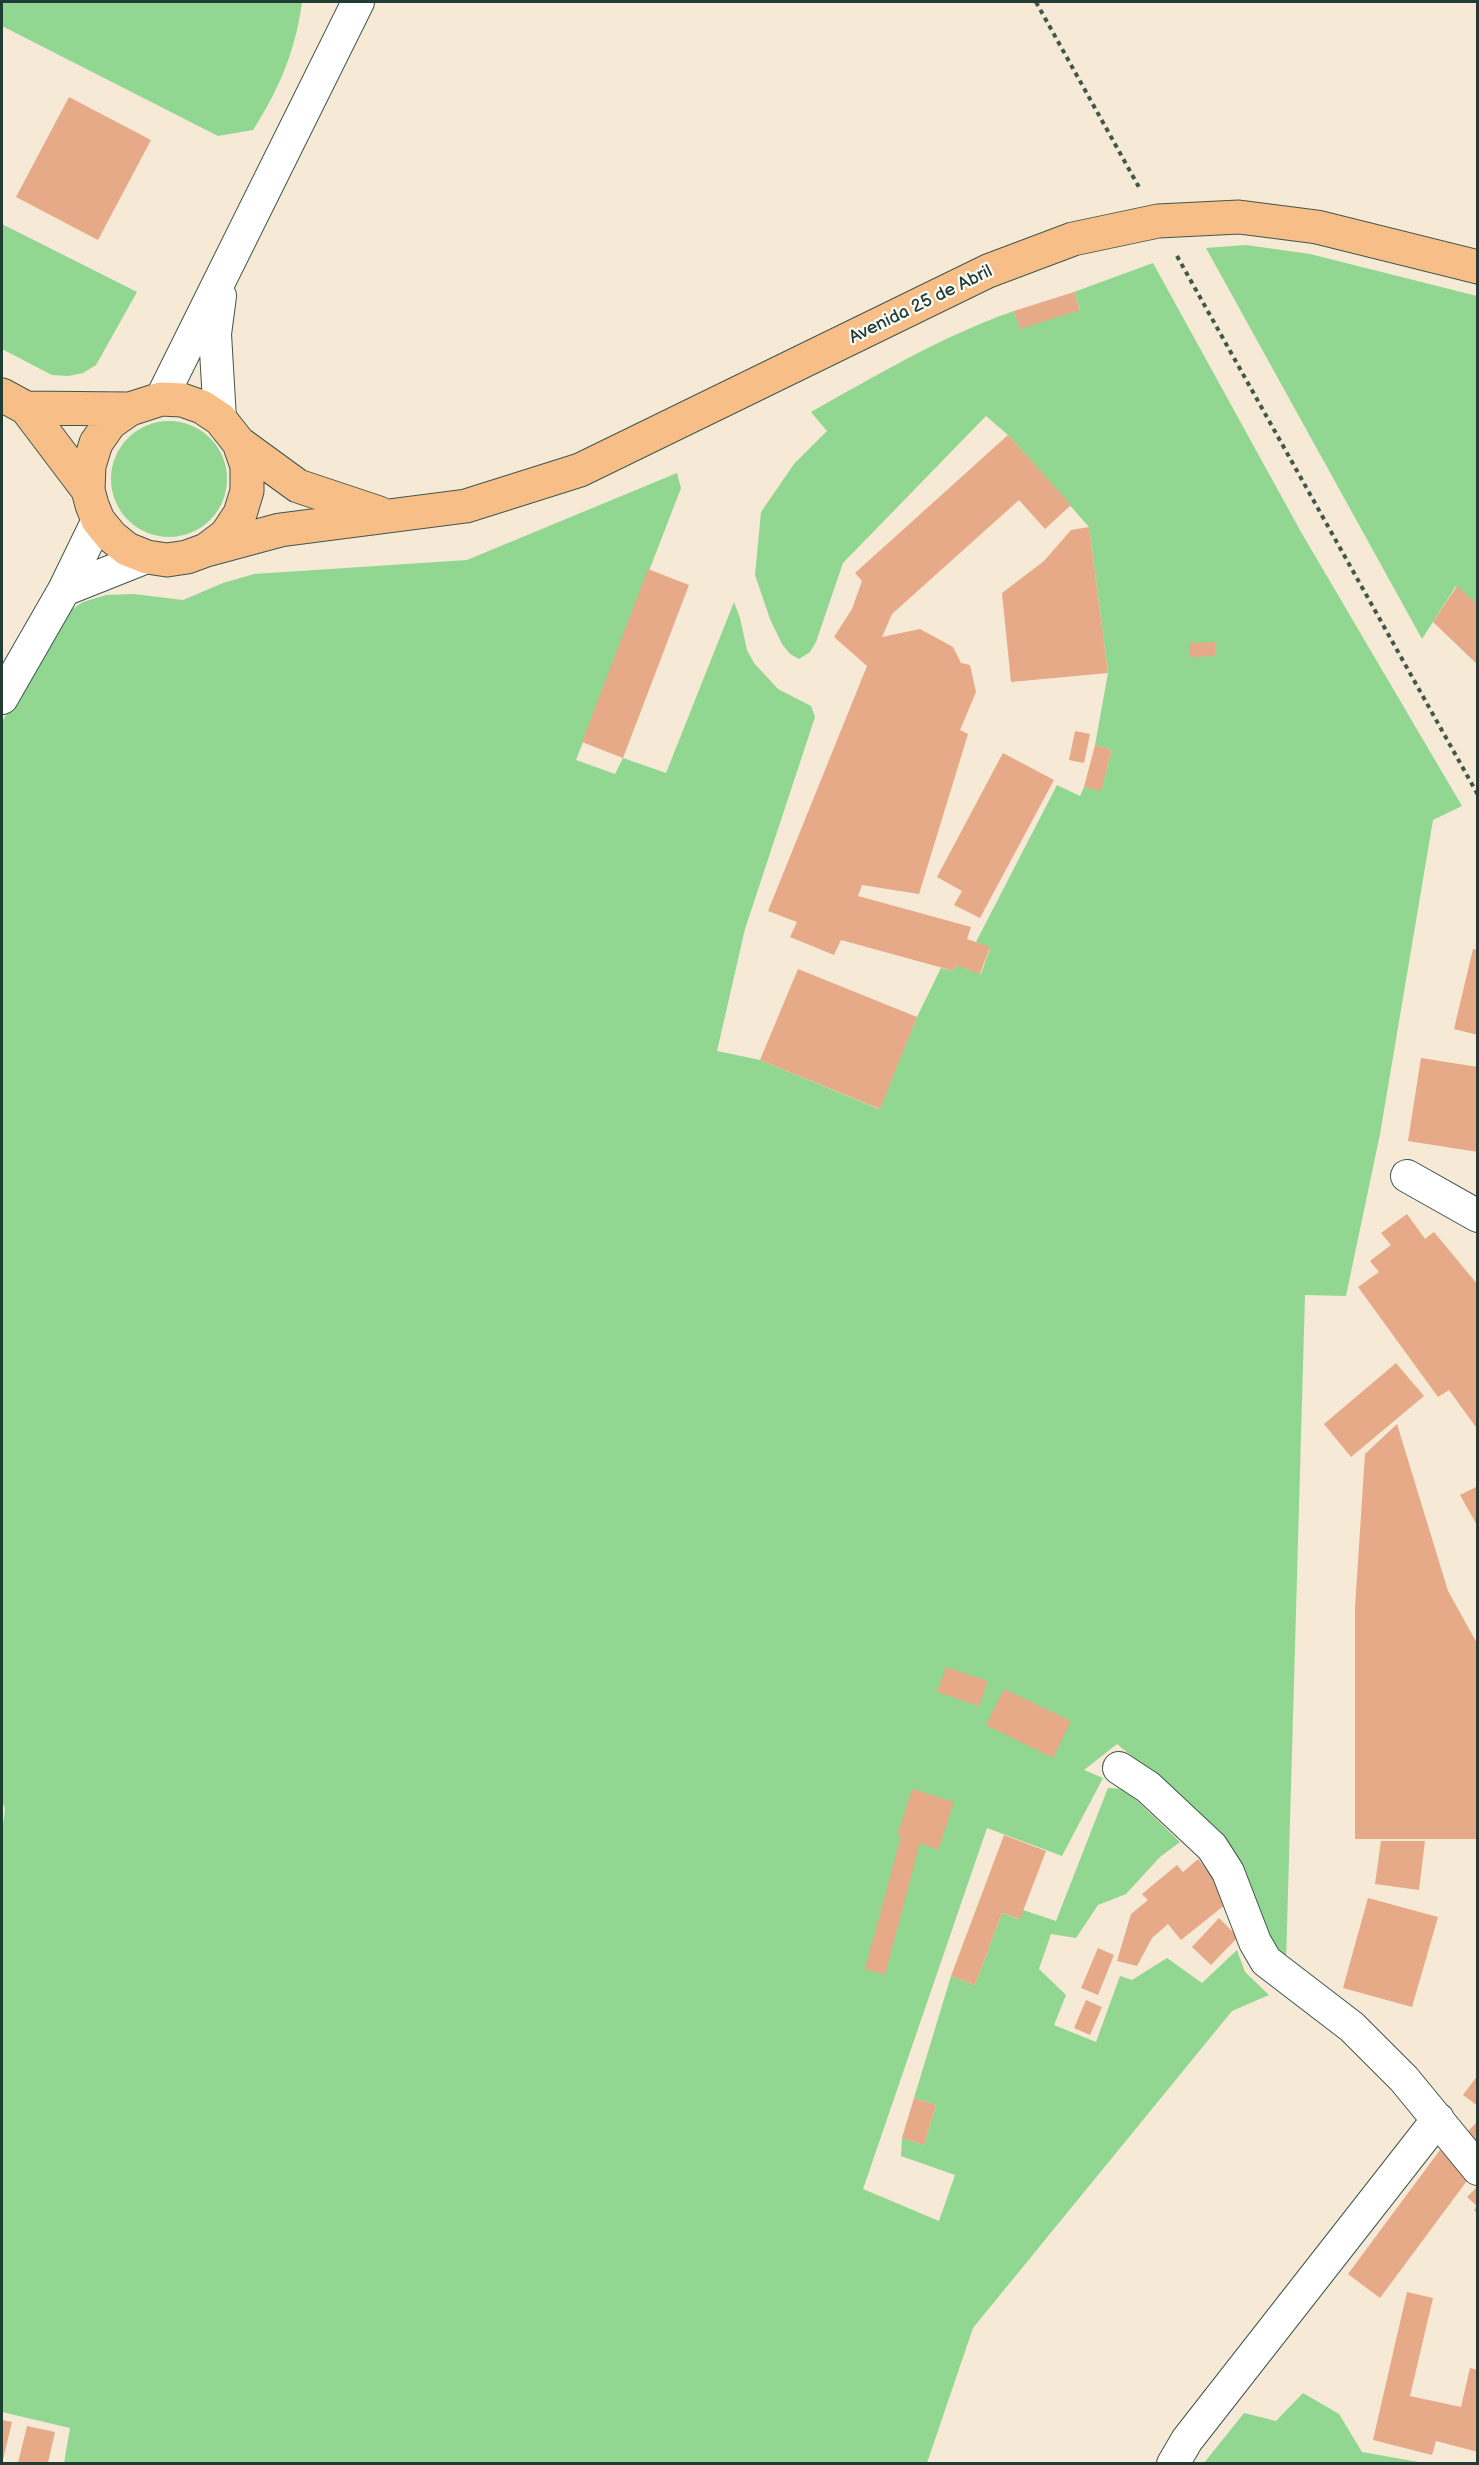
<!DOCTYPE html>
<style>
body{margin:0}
#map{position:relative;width:1479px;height:2465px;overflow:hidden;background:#f6e9d5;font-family:"Balsamiq Sans",sans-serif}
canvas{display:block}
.frame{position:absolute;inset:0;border:3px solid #1f3d34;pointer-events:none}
</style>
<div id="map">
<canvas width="1479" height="2465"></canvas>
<div class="frame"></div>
</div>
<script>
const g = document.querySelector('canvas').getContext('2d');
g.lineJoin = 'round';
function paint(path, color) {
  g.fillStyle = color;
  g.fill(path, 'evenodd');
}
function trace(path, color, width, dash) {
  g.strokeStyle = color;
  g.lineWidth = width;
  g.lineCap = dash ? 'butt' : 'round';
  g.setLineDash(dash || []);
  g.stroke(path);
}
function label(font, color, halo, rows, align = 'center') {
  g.font = font + ' "Balsamiq Sans",sans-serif';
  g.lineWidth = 4.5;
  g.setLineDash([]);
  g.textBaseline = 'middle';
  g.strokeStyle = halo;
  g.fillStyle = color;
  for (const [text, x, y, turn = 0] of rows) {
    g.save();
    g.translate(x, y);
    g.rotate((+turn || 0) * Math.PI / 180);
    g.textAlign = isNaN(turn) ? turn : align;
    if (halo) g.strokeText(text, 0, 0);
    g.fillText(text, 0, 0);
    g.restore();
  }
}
paint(new Path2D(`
 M2 2H302C296 49 279 90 253 130L218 136 2 26Z
 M2 224 137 292 96 365 83 373 68 376 52 375 2 349Z
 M1246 245 1310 254 1477 296V605L1456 586 1422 639 1206 248Z
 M1153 263 1301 532 1462 806 1433 820 1380 1134 1346 1296 1305 1295 1286 1962 1264 1928 1230 1852 1200 1813 1117 1744 1084 1770 1103 1778 1062 1856 987 1828 863 2189 939 2221 955 2175 901 2156 902 2138 924 2145 936 2105 914 2098 951 1976 975 1985 1002 1913 1019 1919 1023 1910 1056 1921 1108 1788 1125 1789 1180 1842 1160 1857 1126 1894 1098 1905 1076 1938 1051 1934 1039 1969 1066 1995 1054 2025 1096 2042 1120 1976 1132 1980 1167 1958 1202 1983 1237 1950 1245 1972 1269 1995 1232 2011 973 2328 927 2463H64L70 2428 2 2412V1832L5 1809 2 1801V722L59 618 83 602 106 595 134 594 183 600 223 583 254 574 467 560 677 473 681 488 576 760 615 774 623 758 666 773 734 602 740 618 747 650 754 663 778 689 811 706 815 717 745 929 717 1051 760 1060 879 1109 917 1017 941 968 954 971 956 965 981 974 990 948 976 942 1057 785 1080 796 1084 787 1101 790 1112 750 1095 745 1108 673 1089 527 1008 435 986 416 843 563 816 642 810 652 799 659 790 654 782 644 770 619 755 575 761 512 794 464 827 431 811 412C877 375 942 336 1014 311L1020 328 1080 309 1074 292Z
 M111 479a58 58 0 1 1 116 0a58 58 0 1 1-116 0Z
 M1303 2393 1339 2414 1362 2452 1424 2463H1204L1244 2413 1276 2421Z`), '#91d791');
paint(new Path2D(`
 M69 97 151 140 98 240 16 197Z
 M1074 292 1080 310 1020 329 1014 311Z
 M1008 435 1071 505 1045 529 1019 500 892 614 882 637 920 629 953 647 961 663 970 665 976 692 960 730 968 734 919 894 862 885 858 896 971 927 967 939 990 947 980 974 956 965 954 971 841 940 834 955 790 937 797 922 768 911 867 666 834 637 852 609 862 581 855 573Z
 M1089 527 1108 673 1011 682 1002 593 1044 561 1071 530Z
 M648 569 689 585 623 758 582 742Z
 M1457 586 1478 605V665L1433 622Z
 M1215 642V656L1190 657 1189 643Z
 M1075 731 1090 734 1084 763 1069 760Z
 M1095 745 1112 750 1101 791 1084 787Z
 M1003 753 1054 780 980 918 954 905 962 891 937 877Z
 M1473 949 1478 950V1035L1454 1029Z
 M798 969 917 1017 880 1109 760 1060Z
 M1421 1058 1478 1067V1152L1408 1141Z
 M1407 1214 1425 1239 1434 1232 1478 1285V1430L1449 1390 1438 1397 1358 1287 1379 1272 1370 1261 1391 1245 1381 1233Z
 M1396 1363 1424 1396 1351 1457 1324 1424Z
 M1397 1424 1448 1591 1478 1645V1839H1355V1607L1365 1454Z
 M1478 1486V1527L1460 1495Z
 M946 1667 988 1681 979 1706 937 1692Z
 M1004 1689 1071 1721 1053 1758 986 1725Z
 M912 1789 954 1802 938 1850 920 1843 885 1975 865 1969 901 1837 897 1836Z
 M1004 1835 1046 1851 1020 1919 1002 1913 975 1985 951 1976Z
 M1381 1841H1425L1419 1890 1375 1884Z
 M1198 1859 1231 1900 1181 1940 1168 1924 1152 1938 1137 1966 1117 1961 1131 1914 1148 1900 1142 1894 1177 1865 1183 1872Z
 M1368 1898 1438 1917 1412 2007 1343 1988Z
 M1219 1918 1238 1937 1211 1965 1192 1947Z
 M1098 1948 1114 1955 1098 1995 1081 1988Z
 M1086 2000 1102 2007 1090 2035 1074 2028Z
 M1478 2075V2106L1463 2095Z
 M914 2098 936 2105 924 2145 902 2138Z
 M1478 2121V2146L1465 2134Z
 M1440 2150 1472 2174 1380 2298 1348 2274Z
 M1476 2188 1478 2190V2214L1474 2210 1477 2206 1467 2197Z
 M1407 2292 1433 2298 1410 2396 1461 2407 1470 2368 1478 2370V2452L1436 2441 1432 2455 1373 2440Z
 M2 2420 12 2422 2 2464Z
 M27 2426 55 2432 48 2463H18Z`), '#e7aa88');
const street = new Path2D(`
 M161 399 358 2
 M220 419 215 334 220 296
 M64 590 147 557
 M2 698 64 590 98 520
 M1407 1176 1478 1216
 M1119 1768 1148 1787 1212 1847 1228 1872 1255 1942 1266 1961 1352 2027 1404 2079 1478 2169
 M1173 2464 1187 2440 1438 2119`);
const primary = new Path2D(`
 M2 395 26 408 88 490
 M26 408 130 409
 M239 443 298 486 379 513
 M206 550 226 535 240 514 247 491V466L239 443 220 419 202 407 182 400 161 399 130 409 110 423 96 443 89 466 88 490 92 505 98 520 111 536 127 549 147 557 167 560 187 557 206 550 280 530 466 506 580 470 988 271 1073 239 1158 221 1239 217 1317 227 1478 267`);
trace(street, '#3f574c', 34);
trace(primary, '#3f574c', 35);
trace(new Path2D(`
 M1036 2 1140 189
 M1177 256 1478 795`), '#3f574c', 4, [4.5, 4.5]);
trace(street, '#fff', 32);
trace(primary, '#f7be88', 33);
label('18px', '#1f3d34', '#fdfcf7', [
 ["Avenida 25 de Abril",921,305,-26]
]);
</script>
